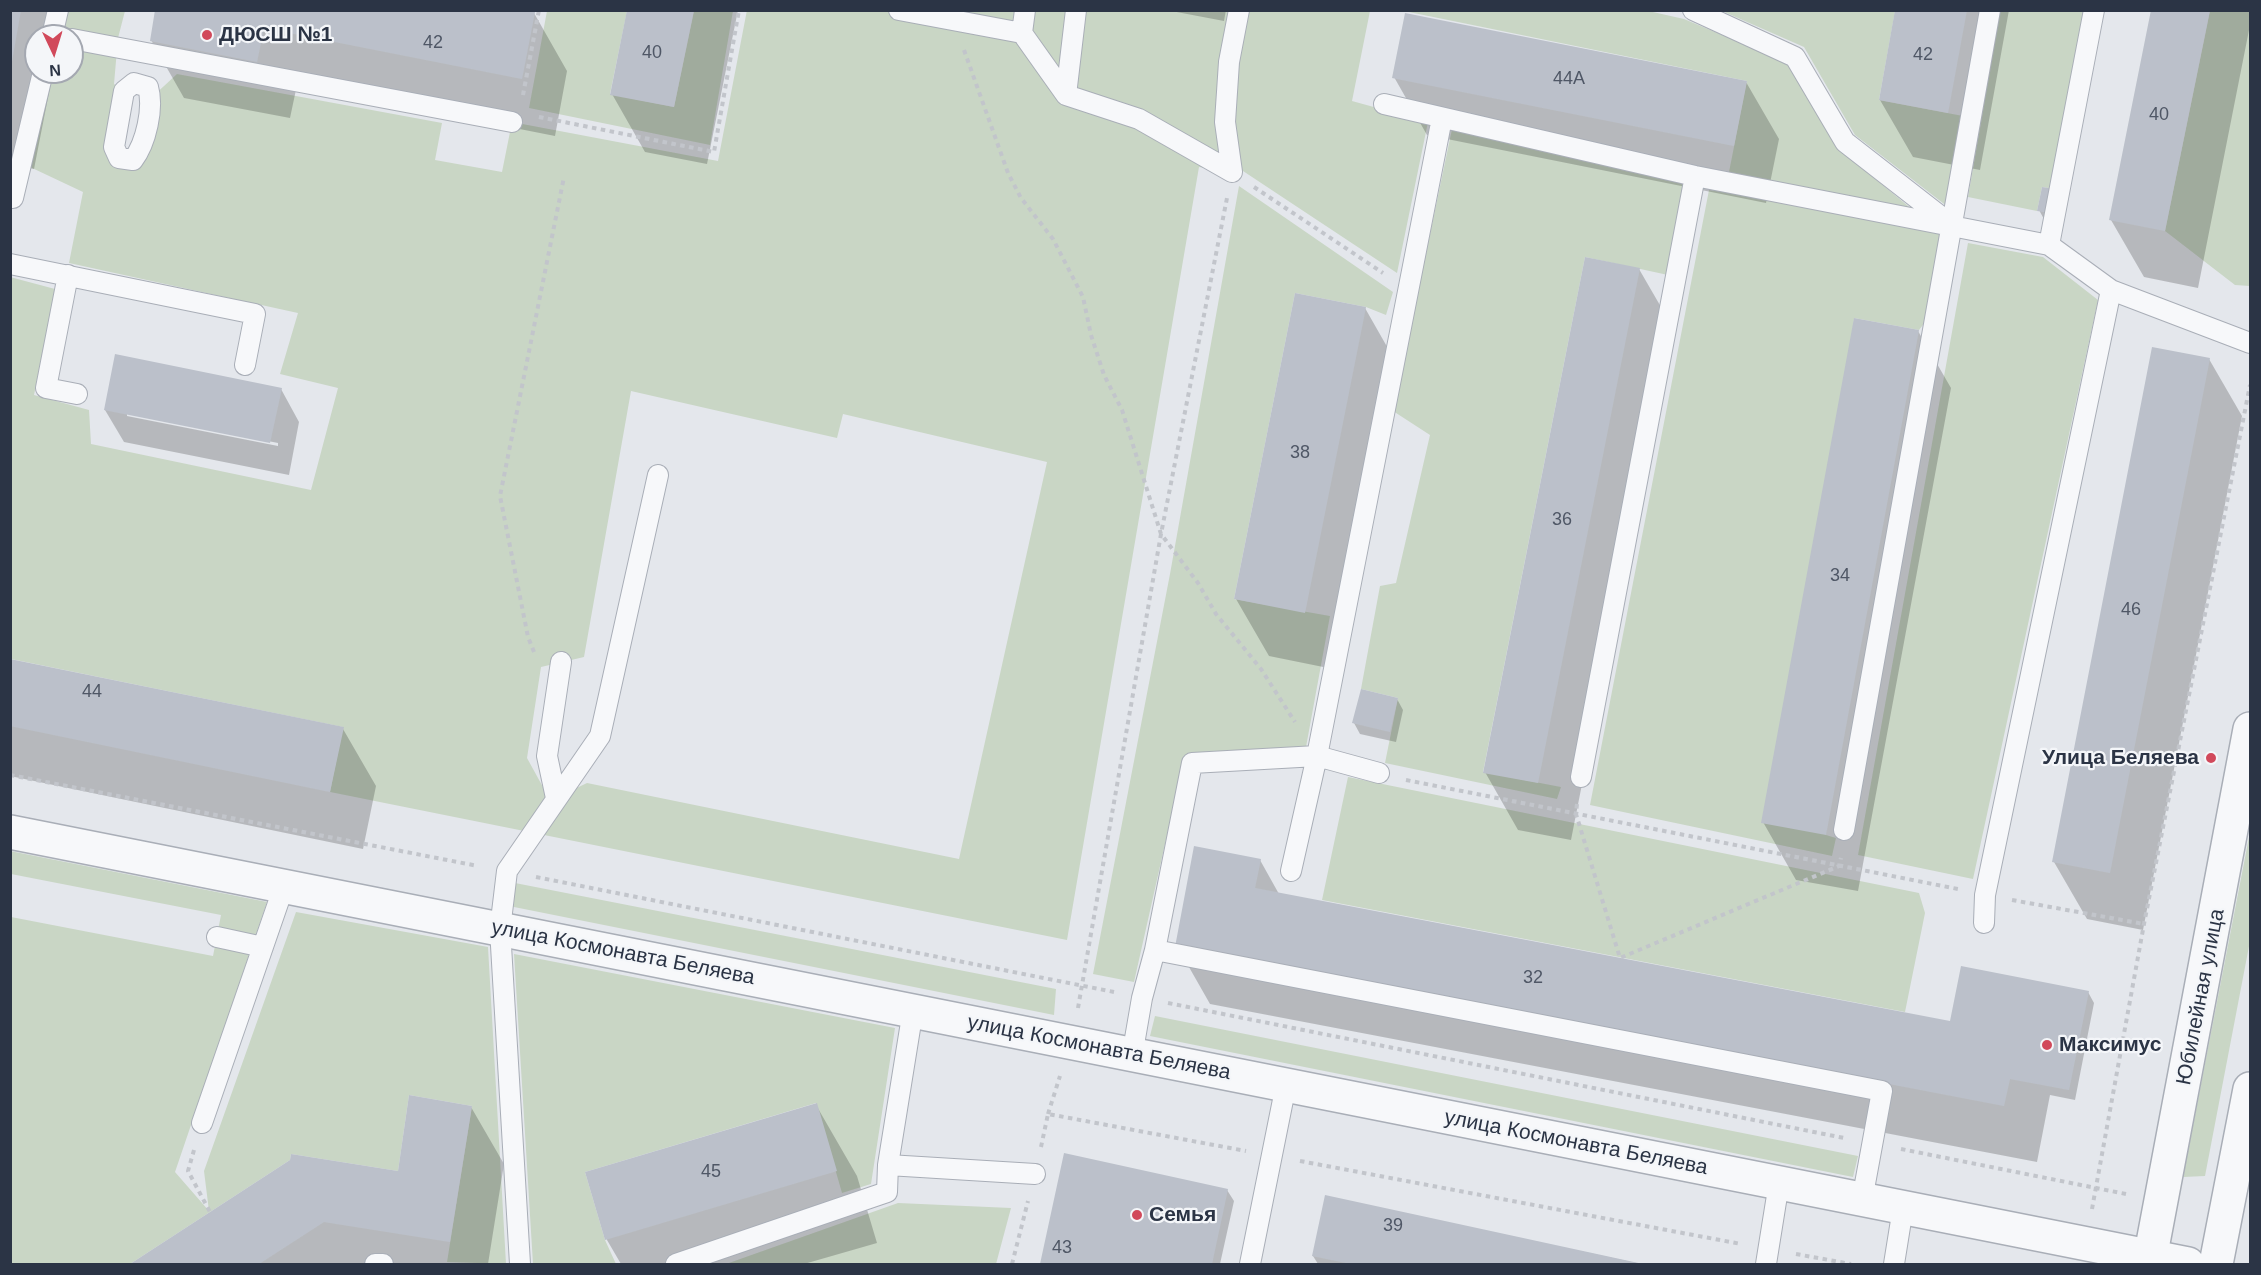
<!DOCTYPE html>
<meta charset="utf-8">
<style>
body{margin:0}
#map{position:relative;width:2261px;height:1275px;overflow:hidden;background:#e4e7ec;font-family:Helvetica,sans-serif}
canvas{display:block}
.frame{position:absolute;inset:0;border:12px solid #2b3445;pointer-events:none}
.north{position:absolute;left:24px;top:24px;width:60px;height:60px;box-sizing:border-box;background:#f4f6f9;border:2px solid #a4a8b1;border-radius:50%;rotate:176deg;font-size:16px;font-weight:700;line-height:24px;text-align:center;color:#2b3445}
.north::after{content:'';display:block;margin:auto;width:21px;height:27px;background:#d1495b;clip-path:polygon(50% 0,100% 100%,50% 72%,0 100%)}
</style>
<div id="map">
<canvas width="2261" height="1275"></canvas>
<div class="frame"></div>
<div class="north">N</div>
</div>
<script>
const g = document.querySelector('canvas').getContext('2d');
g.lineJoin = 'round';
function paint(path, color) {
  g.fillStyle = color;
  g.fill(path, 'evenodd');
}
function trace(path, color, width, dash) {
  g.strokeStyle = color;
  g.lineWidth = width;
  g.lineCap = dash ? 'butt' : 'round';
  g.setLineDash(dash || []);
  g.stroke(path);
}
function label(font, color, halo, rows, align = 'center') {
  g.font = font + ' Helvetica,sans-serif';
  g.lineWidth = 4.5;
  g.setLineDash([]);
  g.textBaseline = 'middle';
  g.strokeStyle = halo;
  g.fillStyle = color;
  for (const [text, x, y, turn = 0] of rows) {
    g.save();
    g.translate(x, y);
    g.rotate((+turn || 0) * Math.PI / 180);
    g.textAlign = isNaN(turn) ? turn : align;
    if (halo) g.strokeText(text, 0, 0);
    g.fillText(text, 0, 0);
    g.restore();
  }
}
paint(new Path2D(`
 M747 10 1370 11 1352 101 1428 122 1397 273 1243 171 1232 172 1199 167 1067 940 330 792 343 727 11 659 10 277 55 289 34 395 89 410 91 444 311 490 338 388 280 374 298 313 69 263 83 192 30 167 50 72H72V36H57L64 11H125L118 38 114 84 124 91 114 147 133 160 151 98 177 74 442 123 435 160 502 172 512 122 718 161ZM631 391 837 438 843 414 1047 462 959 859 587 783 556 798H549L527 758 541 667 584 657Z
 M1644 10 1684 19 1789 63 1839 149 1942 234 1926 321 1919 330 1854 318 1826 835 1836 838 1832 856 1590 805 1709 190 1725 192 1747 81 1404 11Z
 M547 11H627L610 94 674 107 694 11H733L710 145 529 108Z
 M1722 11H1895L1879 100 1963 116 1948 207 1855 135 1804 47Z
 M2000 11H2087L2055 189 2042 187 2037 211 1968 197Z
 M2210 11H2250V286L2235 285 2165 231Z
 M1452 129 1685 183 1668 275 1585 257 1483 772 1561 787 1557 799 1385 763 1398 698 1361 689 1380 586 1396 583 1430 435 1393 411Z
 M1239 186 1393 292 1386 315 1366 307 1295 293 1234 599 1330 616 1306 747 1185 755 1134 982 1093 974 1170 574Z
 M1968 243 2043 257 2098 300 1973 879 1858 855Z
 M1348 777 1919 893 1925 913 1905 1012 1322 900Z
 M2250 832V941L2205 1176 2183 1177Z
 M10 851 267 902 175 1172 209 1211 204 1171 296 912 488 947 506 1264 447 1262 472 1106 409 1095 398 1171 291 1154 290 1160 130 1264H11V917L213 956 221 915 11 874Z
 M515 883 1056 989 1054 1015 509 906Z
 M514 954 895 1028 871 1184 842 1193 816 1103 585 1172 605 1240 616 1264H533Z
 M1155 1016 1858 1156 1853 1177 1150 1036Z
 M898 1203 1011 1208 996 1264H726Z`), '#c9d6c5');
paint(new Path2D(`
 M10 10H65L60 36H36V72H53L34 169 10 165Z
 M157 10 534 13 567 71 555 136 297 85 290 118 184 98 151 40Z
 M628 10H738L707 164 645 152 612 94Z
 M1166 10H1226L1224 21Z
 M1896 10H2009L1980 170 1913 157 1880 100Z
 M2153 10H2250V25L2198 288 2144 277 2111 220Z
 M1394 77 1746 82 1779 139 1766 203 1427 135Z
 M2054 190 2045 221 2039 210Z
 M1639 269 1672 326 1571 840 1518 830 1485 772Z
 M1365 308 1398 366 1338 670 1269 656 1236 599Z
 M1918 331 1951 388 1858 891 1796 880 1763 822Z
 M2209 359 2242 416 2143 930 2087 919 2054 862Z
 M281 389 299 422 289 475 124 442 105 410ZM127 413 278 443V446L127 416Z
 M10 660 343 729 376 786 363 849 10 776Z
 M1397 699 1403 710 1396 742 1360 734 1354 723Z
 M1260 860 1279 894 1951 1022 2088 992 2094 1003 2075 1100 2050 1095 2037 1162 1210 1004 1177 946Z
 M816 1105 857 1176 877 1243 804 1264H621L607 1240 587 1173Z
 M471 1107 504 1164 488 1264H132L291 1161 399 1172Z
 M1065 1155 1227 1190 1234 1201 1220 1264H1042Z
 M1326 1197 1641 1264H1318L1313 1256Z`), '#0003');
paint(new Path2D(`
 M10 10H21L12 61H10Z
 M155 10H528L535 12 522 79 264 28 257 62 150 41Z
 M627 10H694L674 107 610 95Z
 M1895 10H1967L1948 113 1879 100Z
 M2151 10H2210L2165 231 2109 220Z
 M1405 13 1747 81 1734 146 1392 78Z
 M2042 187 2055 189 2050 213 2037 211Z
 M1585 257 1640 268 1538 783 1483 773Z
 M1295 293 1366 307 1305 613 1234 599Z
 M1854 318 1919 330 1826 835 1761 823Z
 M2152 347 2210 358 2110 873 2052 862Z
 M115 354 282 388 270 443 104 410Z
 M10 659 344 727 330 792 10 726Z
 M1361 689 1398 698 1390 732 1352 723Z
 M1194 846 1261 859 1255 888 1950 1021 1961 966 2089 991 2069 1090 2010 1079 2004 1106 1175 947Z
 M409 1095 472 1106 450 1242 324 1222 259 1264H130L290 1160 291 1154 398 1171Z
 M817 1103 837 1171 605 1240 585 1172Z
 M1064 1153 1228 1189 1212 1264H1040Z
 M1325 1195 1643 1264H1351L1312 1256Z`), '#bbc0ca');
const service = new Path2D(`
 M899 10 1022 33
 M1025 10 1022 33 1066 95 1139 119 1232 172 1225 122 1229 62 1239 10
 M1693 10 1795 57 1845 142 1949 223
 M52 36 58 10
 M72 39 512 122
 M134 83 148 87C154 108 146 143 133 160L119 158 114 147 124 91Z
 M1066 95 1076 10
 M1384 104 1695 176 2049 245 2094 10
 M10 198H13L43 72
 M2049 245 2111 290 2250 343
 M10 264 255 314 245 365
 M68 275 46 388 77 394
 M1581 777 1695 176
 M556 798 547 756 561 662
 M1844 830 1990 10
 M1291 871 1317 756 1442 118
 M1984 923 1985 895 2111 290
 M217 937 263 947
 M1155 950 1882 1091 1862 1200
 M1132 1056 1142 998 1155 950 1192 763 1317 756 1379 773
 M202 1123 284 886
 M888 1165 1035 1174
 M375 1264H383
 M520 1264 500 929 507 871 600 736 658 475
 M676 1264 887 1192 888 1165 913 1010
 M1250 1264 1286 1085
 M1766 1264 1779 1183
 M1894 1264 1903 1208`);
const minor = new Path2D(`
 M10 832 2188 1264`);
const tertiary = new Path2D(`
 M2149 1264 2250 729
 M2216 1264 2250 1089`);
trace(service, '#a9aeb7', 22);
trace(minor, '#a9aeb7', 36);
trace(tertiary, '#a9aeb7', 36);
trace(new Path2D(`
 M964 50 1008 173 1021 198 1053 239 1083 297 1091 335 1104 375 1122 410 1161 534 1198 583 1216 614 1261 669 1295 722
 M523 95 539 10
 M539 117 714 152 739 10
 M1254 187 1383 273
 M534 652 528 637 500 496 564 177
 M10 775 478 866
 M1406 780 1958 889
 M1577 804 1576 814 1620 958 1839 866 1841 858
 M536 877 1114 992
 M2012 900 2144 924
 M1168 1003 1844 1138
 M1078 1008 1161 534 1227 198
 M1048 1114 1060 1076
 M1041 1147 1048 1114 1246 1151
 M1901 1149 2126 1194
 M194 1150 188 1171 210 1212
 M1300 1161 1741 1244
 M2092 1209 2144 924 2250 385
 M1796 1254 1851 1264
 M1012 1264 1028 1201`), '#c2c5cb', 4, [4.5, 4.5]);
trace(service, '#f7f8fa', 20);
trace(minor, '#f7f8fa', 33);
trace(tertiary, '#f7f8fa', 33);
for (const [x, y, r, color] of [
 [207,35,6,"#d1495b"],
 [2211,758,6,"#d1495b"],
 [2047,1045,6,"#d1495b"],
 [1137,1215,6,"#d1495b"]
]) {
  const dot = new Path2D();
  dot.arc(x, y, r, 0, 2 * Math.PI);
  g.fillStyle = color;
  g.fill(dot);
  trace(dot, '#f4f6f9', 2);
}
label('18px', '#4f5766', null, [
 ["42",433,43],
 ["40",652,53],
 ["42",1923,55],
 ["44А",1569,79],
 ["40",2159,115],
 ["38",1300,453],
 ["36",1562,520],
 ["34",1840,576],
 ["46",2131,610],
 ["44",92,692],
 ["32",1533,978],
 ["45",711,1172],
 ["39",1393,1226],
 ["43",1062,1248]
]);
label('bold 21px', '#2b3445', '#f4f6f9', [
 ["ДЮСШ №1",219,35],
 ["Улица Беляева",2199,758,"right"],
 ["Максимус",2059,1045],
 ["Семья",1149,1215]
], 'left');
label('21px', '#2b3445', '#f4f6f9', [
 ["улица Космонавта Беляева",623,953,11],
 ["Юбилейная улица",2201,997,-79],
 ["улица Космонавта Беляева",1099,1048,11],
 ["улица Космонавта Беляева",1576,1143,11]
]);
</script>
